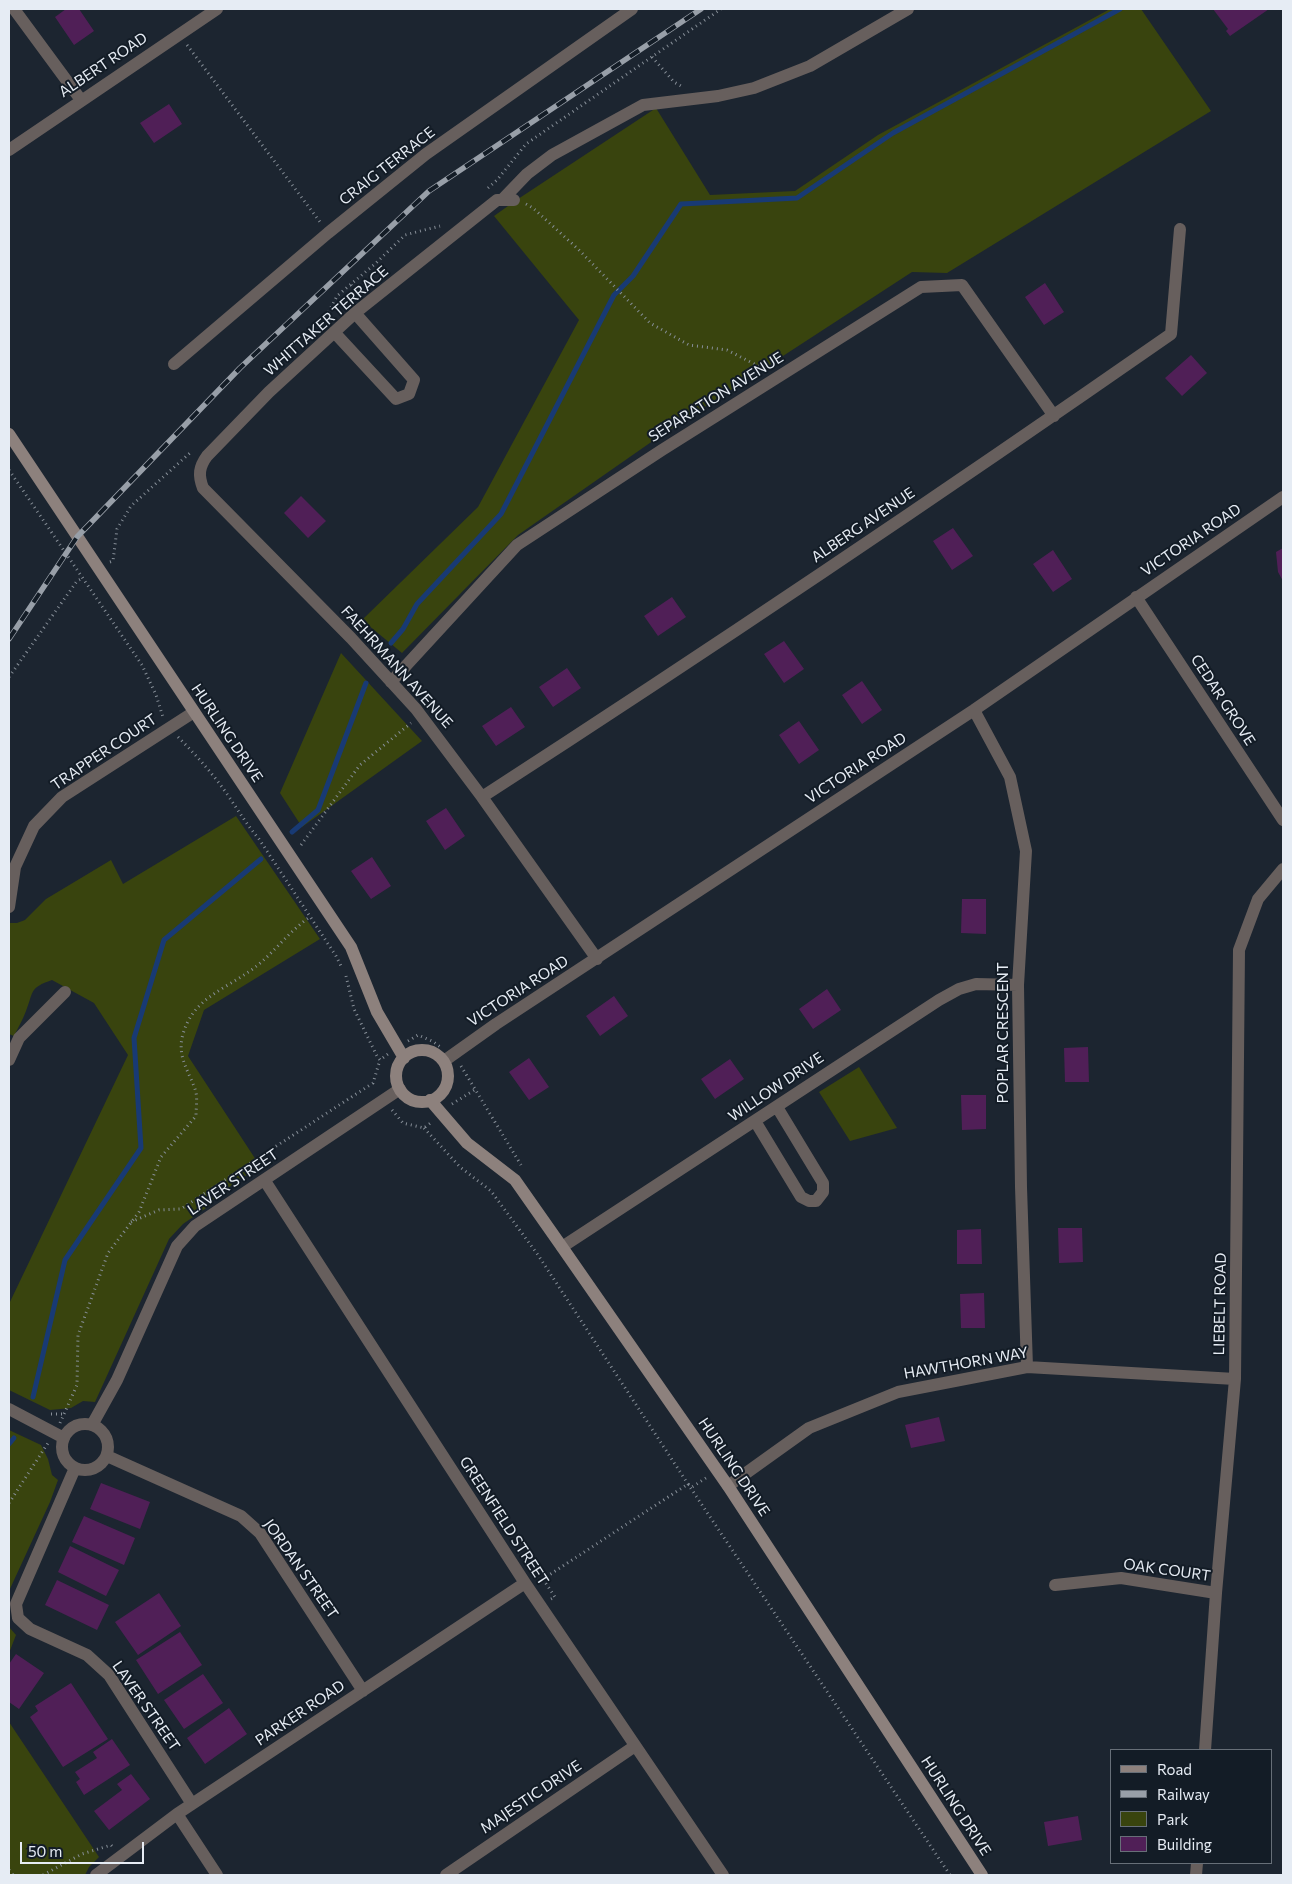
<!DOCTYPE html>
<style>
body{margin:0}
#map{position:relative;width:1292px;height:1884px;overflow:hidden;background:#1c2530;font-family:Commissioner,sans-serif}
canvas{display:block}
.frame{position:absolute;inset:0;border:10px solid #e6ecf4;pointer-events:none}
.legend{position:absolute;left:1110px;top:1749px;width:162px;height:115px;box-sizing:border-box;background:#131c26;border:1px solid #676f78;margin:0;padding:6px 9px;list-style:none;font-size:15px;color:#e6ecf4}
.legend li{display:flex;align-items:center;gap:10px;height:25px}
.legend b{width:25px;border:1px solid #676f78}
.scale{position:absolute;left:20px;top:1842px;width:124px;height:22px;box-sizing:border-box;border:2px solid #e6ecf4;border-top:0;padding-left:6px;font-size:15px;line-height:18px;white-space:nowrap;color:#e6ecf4;-webkit-text-stroke:4px #131c26;paint-order:stroke}
</style>
<div id="map">
<canvas width="1292" height="1884"></canvas>
<div class="frame"></div>
<ul class="legend">
<li><b style="height:6px;background:#8d817d"></b>Road</li>
<li><b style="height:6px;background:#989fa8"></b>Railway</li>
<li><b style="height:14px;background:#39440e"></b>Park</li>
<li><b style="height:14px;background:#501f57"></b>Building</li>
</ul>
<div class="scale">50 m</div>
</div>
<script>
const g = document.querySelector('canvas').getContext('2d');
g.lineJoin = 'round';
function paint(path, color) {
  g.fillStyle = color;
  g.fill(path, 'evenodd');
}
function trace(path, color, width, dash) {
  g.strokeStyle = color;
  g.lineWidth = width;
  g.lineCap = dash ? 'butt' : 'round';
  g.setLineDash(dash || []);
  g.stroke(path);
}
function label(font, color, halo, rows, align = 'center') {
  g.font = font + ' Commissioner,sans-serif';
  g.lineWidth = 4;
  g.setLineDash([]);
  g.textBaseline = 'middle';
  g.strokeStyle = halo;
  g.fillStyle = color;
  for (const [text, x, y, turn = 0] of rows) {
    g.save();
    g.translate(x, y);
    g.rotate((+turn || 0) * Math.PI / 180);
    g.textAlign = isNaN(turn) ? turn : align;
    if (halo) g.strokeText(text, 0, 0);
    g.fillText(text, 0, 0);
    g.restore();
  }
}
paint(new Path2D(`
 M1110 9H1141L1211 111 947 273 912 272 657 438 518 535 402 653 362 620 478 507 579 320 494 216 515 201 656 108 710 195 795 191 878 135Z
 M341 653 422 741 302 827 280 793Z
 M236 816 320 939 204 1010 188 1056 260 1166 216 1196 209 1206 183 1224 169 1239 95 1402 83 1401 71 1408 50 1410 9 1390V1304L128 1055 94 1003 52 980C29 988 34 991 26 1011 23 1019 18 1028 14 1036L9 1034V923H17L25 920 46 899 111 860 123 884Z
 M859 1067 897 1128 850 1141 819 1092Z
 M9 1430 41 1445 48 1459 52 1475 58 1480 50 1502 9 1591Z
 M9 1627 16 1635 9 1653Z
 M9 1722 99 1857 89 1867 85 1875H9Z`), '#39440e');
trace(new Path2D(`
 M391 643 403 629 417 604 501 514 614 295 633 276 681 204 797 198 893 133 1120 9
 M292 832 318 810 366 683
 M33 1397 65 1260 141 1148 134 1038 164 940 261 859
 M9 1444 14 1438`), '#183a74', 5);
paint(new Path2D(`
 M66 9H79L94 31 74 45 55 17Z
 M1213 9H1269L1230 36 1226 31 1228 29Z
 M169 104 182 124 154 143 140 123Z
 M1045 283 1064 312 1044 325 1025 297Z
 M1191 355 1207 373 1182 396 1165 378Z
 M301 496 326 521 308 538 284 513Z
 M953 528 973 556 952 570 933 541Z
 M1283 548V581L1278 572 1276 552Z
 M1053 550 1072 579 1053 592 1033 564Z
 M672 597 686 617 658 636 644 616Z
 M784 641 804 669 784 683 764 654Z
 M567 668 581 688 553 707 539 687Z
 M862 681 882 710 862 724 842 695Z
 M511 707 525 727 496 746 482 726Z
 M799 721 819 750 799 764 779 735Z
 M446 808 465 836 445 850 426 821Z
 M372 857 391 886 371 899 351 871Z
 M962 899H986V934L961 933Z
 M827 989 841 1010 813 1029 799 1009Z
 M614 996 628 1016 600 1036 586 1016Z
 M1088 1047 1089 1082H1065L1064 1048Z
 M529 1058 549 1087 529 1100 509 1072Z
 M730 1059 744 1079 715 1099 701 1079Z
 M961 1095H986V1129L962 1130Z
 M1058 1228H1082L1083 1262 1059 1263Z
 M981 1229 982 1264H957V1230Z
 M984 1293 985 1328H961L960 1294Z
 M939 1417 945 1441 911 1448 905 1425Z
 M101 1483 150 1502 140 1529 90 1509Z
 M84 1516 135 1538 124 1565 72 1542Z
 M70 1546 119 1570 106 1596 58 1572Z
 M57 1580 109 1605 97 1630 45 1605Z
 M159 1593 181 1626 138 1655 115 1622Z
 M180 1632 202 1665 158 1694 136 1660Z
 M16 1654 44 1673 19 1709 9 1702V1664Z
 M203 1674 223 1703 184 1729 164 1700Z
 M71 1683 108 1739 63 1767 30 1717 38 1711 35 1706Z
 M229 1708 247 1734 205 1764 187 1738Z
 M112 1739 130 1765 84 1795 76 1782 80 1779 75 1772 97 1758 93 1752Z
 M131 1774 150 1799 109 1830 94 1811 122 1790 117 1784Z
 M1078 1816 1082 1840 1048 1846 1044 1822Z`), '#501f57');
trace(new Path2D(`
 M187 45 320 222
 M652 57 674 82 681 86
 M488 188 497 180 526 144 721 9
 M526 204 533 208 578 249 650 323 689 345 727 350 766 370
 M351 285 358 294
 M324 321 337 296 376 263 405 235 440 226
 M9 470 142 665 156 695 163 717
 M110 562 113 561 117 529 131 506 191 452
 M9 677 77 581 83 578
 M178 737C196 755 213 774 227 794 238 810 247 825 259 839L336 956 342 968
 M301 845 360 765 411 723
 M346 976 354 1009 377 1056 380 1060 388 1054
 M408 1041 418 1035 432 1041 442 1048
 M461 1066 521 1165
 M452 1104 476 1089
 M392 1110 403 1123 424 1128 432 1122
 M424 1128 460 1167 491 1191 538 1255 688 1484 950 1875
 M255 1160 373 1083 380 1060
 M131 1222 159 1210 181 1209 255 1160 258 1167
 M51 1414H64
 M60 1423 77 1385 78 1335 108 1253 139 1212 161 1157 196 1116C196 1107 198 1097 195 1089 189 1072 178 1058 182 1038 191 998 225 990 254 968 274 953 289 931 310 917
 M9 1503 48 1443
 M551 1599 555 1597 543 1579 688 1484 692 1487 706 1478
 M9 1870 13 1875
 M43 1875 82 1854 111 1845 112 1846`), '#878f98', 3, [1, 4]);
trace(new Path2D(`
 M14 9 81 100
 M9 150 217 9
 M502 200 527 174 552 155 643 105 718 96 754 88 810 66 908 9
 M514 200H497L355 313 269 392 207 456C199 467 198 475 203 488L351 638 416 709 482 797 597 959
 M334 332 396 399 409 394 414 380 355 313
 M174 364 328 233 426 154 632 9
 M1136 597 1283 820
 M391 682 517 545 662 450 921 287 962 285 1054 416
 M974 710 1010 777 1026 851 1018 985 1021 1187 1027 1367
 M482 797C714 647 944 492 1171 334L1180 229
 M9 907 15 867 34 826 62 797 194 712
 M9 1060 19 1038 65 992
 M444 1061 496 1024 974 710 1283 497
 M755 1121 801 1197 809 1201H816L823 1192V1183L777 1107
 M265 1181 525 1583 723 1875
 M562 1247 939 1000 959 989 976 984 1018 985
 M9 1409 64 1438
 M62 1447a23 23 0 1 1 46 0a23 23 0 1 1-46 0Z
 M92 1425 117 1380 177 1246 195 1226 400 1089
 M107 1456 241 1516 260 1533 363 1691
 M75 1468 16 1604 18 1618 30 1629 87 1655 109 1675 192 1804
 M728 1486 809 1428 898 1392 1027 1367 1235 1379
 M1055 1585 1121 1578 1216 1593
 M1205 1750 1216 1593 1235 1379 1239 950 1258 899 1283 869
 M177 1814 217 1875
 M96 1875 177 1814 525 1583
 M446 1875 635 1746
 M1196 1875 1197 1863`), '#675f5d', 12);
trace(new Path2D(`
 M9 434 351 947 377 1012 404 1058
 M396 1076a26 26 0 1 1 52 0a26 26 0 1 1-52 0Z
 M430 1100 467 1143 515 1180 562 1247 728 1486 982 1875`), '#8d817d', 12);
const rail = new Path2D(`
 M9 639 77 537 240 368 429 191 701 9`);
trace(rail, '#989fa8', 5.5);
trace(rail, '#131c26', 4, [11]);
label('15px', '#e6ecf4', '#131c26', [
 ["ALBERT ROAD",103,65,-34],
 ["CRAIG TERRACE",387,166,-38],
 ["WHITTAKER TERRACE",326,321,-41],
 ["SEPARATION AVENUE",716,397,-32],
 ["ALBERG AVENUE",863,525,-34],
 ["VICTORIA ROAD",1191,540,-34],
 ["FAEHRMANN AVENUE",397,667,48],
 ["CEDAR GROVE",1223,700,57],
 ["HURLING DRIVE",227,733,56],
 ["TRAPPER COURT",104,752,-34],
 ["VICTORIA ROAD",856,768,-33],
 ["VICTORIA ROAD",518,991,-33],
 ["POPLAR CRESCENT",1003,1033,-90],
 ["WILLOW DRIVE",776,1087,-34],
 ["LAVER STREET",233,1182,-34],
 ["LIEBELT ROAD",1220,1304,-89],
 ["HAWTHORN WAY",966,1363,-10],
 ["HURLING DRIVE",734,1467,56],
 ["GREENFIELD STREET",504,1521,57],
 ["JORDAN STREET",301,1569,55],
 ["OAK COURT",1167,1570,8],
 ["LAVER STREET",146,1706,55],
 ["PARKER ROAD",300,1713,-34],
 ["MAJESTIC DRIVE",531,1797,-34],
 ["HURLING DRIVE",956,1806,57]
]);
</script>
